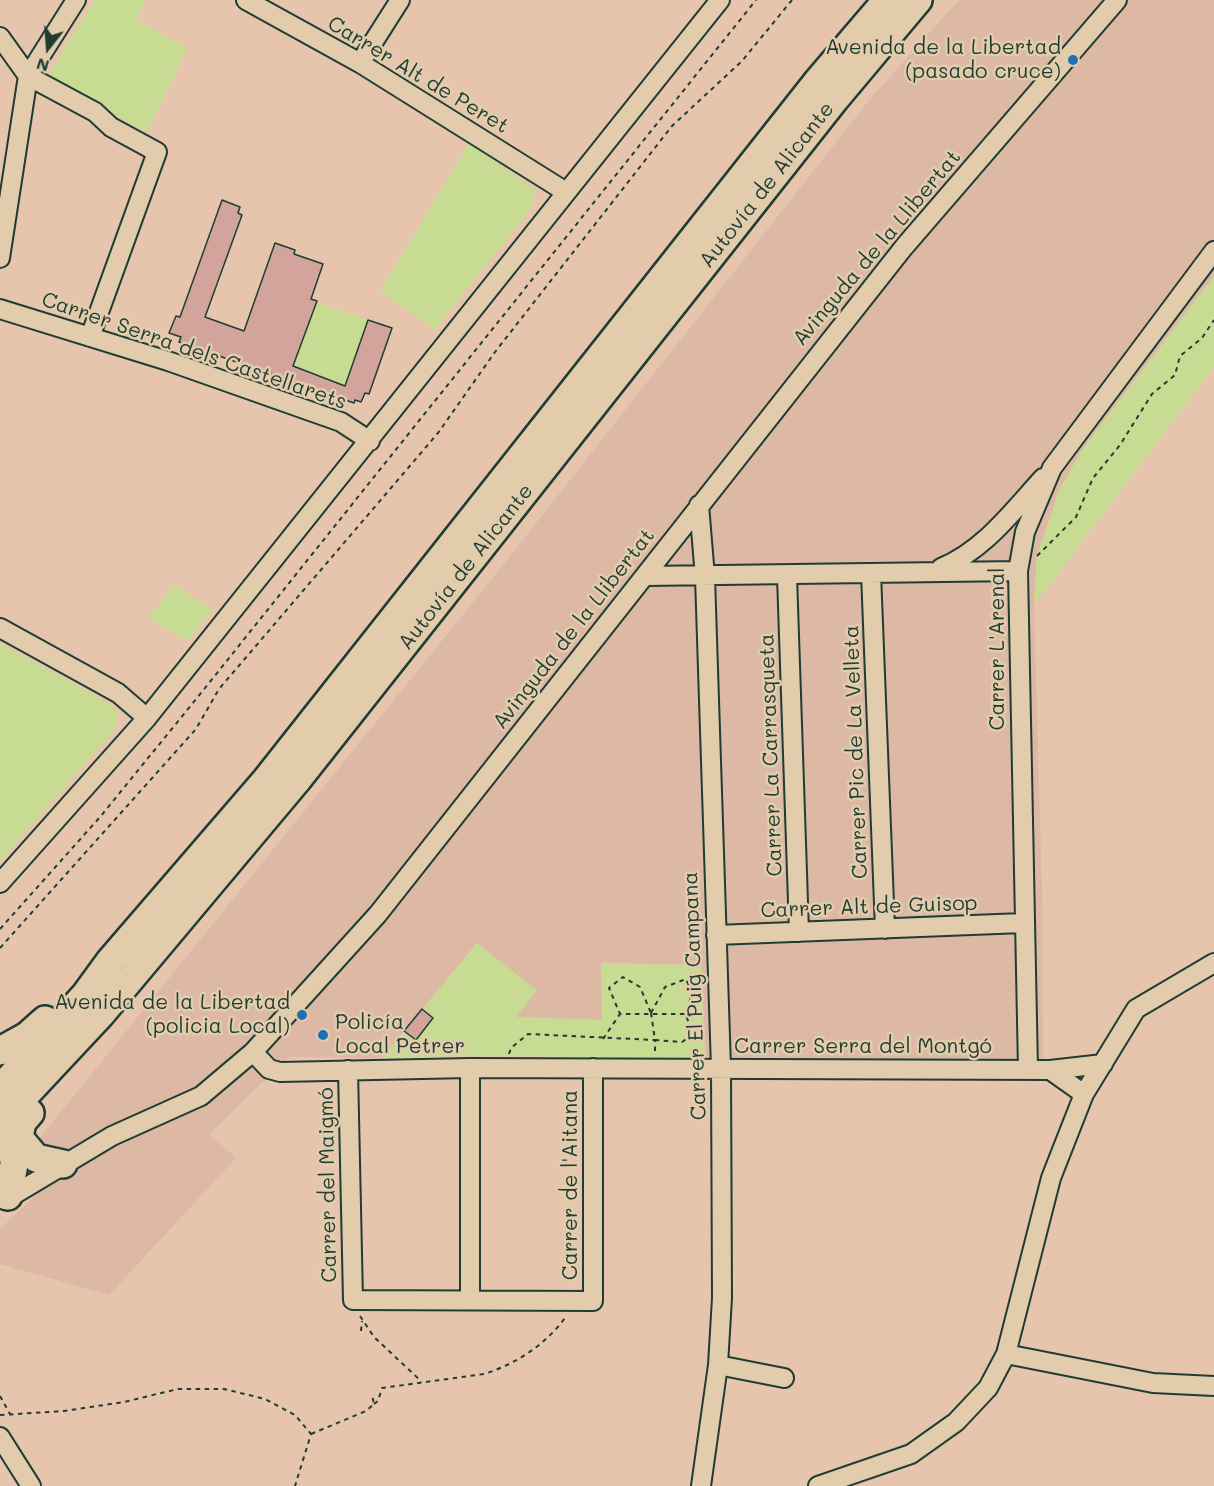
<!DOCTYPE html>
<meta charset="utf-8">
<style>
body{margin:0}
#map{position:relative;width:1214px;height:1486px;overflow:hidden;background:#e6c5ac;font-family:Mali,sans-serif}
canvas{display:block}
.north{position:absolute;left:18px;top:18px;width:60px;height:60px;-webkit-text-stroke:4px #e2ccac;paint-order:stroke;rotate:197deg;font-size:16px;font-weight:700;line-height:24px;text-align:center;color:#1f3d34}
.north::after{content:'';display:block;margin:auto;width:21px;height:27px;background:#1f3d34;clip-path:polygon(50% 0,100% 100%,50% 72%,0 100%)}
</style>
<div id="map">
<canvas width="1214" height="1486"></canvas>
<div class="north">N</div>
</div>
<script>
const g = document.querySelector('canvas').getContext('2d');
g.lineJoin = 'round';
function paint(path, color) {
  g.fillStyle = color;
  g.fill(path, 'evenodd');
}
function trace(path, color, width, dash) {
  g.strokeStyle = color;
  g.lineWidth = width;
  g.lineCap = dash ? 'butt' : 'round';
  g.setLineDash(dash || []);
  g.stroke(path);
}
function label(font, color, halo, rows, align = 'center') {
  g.font = font + ' Mali,sans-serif';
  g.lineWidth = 5;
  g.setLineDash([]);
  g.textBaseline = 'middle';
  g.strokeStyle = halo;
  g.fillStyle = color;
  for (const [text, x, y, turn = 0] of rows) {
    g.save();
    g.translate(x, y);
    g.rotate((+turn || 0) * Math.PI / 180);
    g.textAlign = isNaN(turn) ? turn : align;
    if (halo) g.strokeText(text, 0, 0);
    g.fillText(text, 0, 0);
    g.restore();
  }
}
paint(new Path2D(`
 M959 0H1214V276L1082 450 1059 491 1037 557 1034 605 1042 891 1043 1064 705 1060 701 965 602 963V1020L515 1017 477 943 382 1058 289 1057 209 1134 236 1158 109 1295 0 1264V1229L38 1193 63 1177 35 1144 504 564 871 98Z`), '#dcb8a5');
paint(new Path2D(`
 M94 0H146L136 20 184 46 186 51 147 132 46 79Z
 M469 143 535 190 531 209 435 329 380 291Z
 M1214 276V367L1034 605 1037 556 1059 491 1082 450Z
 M316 302 368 320 345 386 293 366Z
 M174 585 213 610 187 641 148 618Z
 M0 643 113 706 119 716 114 730 0 861Z
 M477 943 537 990 516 1017 602 1020 601 963 701 965 705 1060 483 1055 382 1058Z`), '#c7dc92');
const building = new Path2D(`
 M222 200 240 207 238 213 242 215 205 317 244 331 275 243 295 250 294 254 323 264 311 299 317 301 293 366 345 386 368 320 392 328 369 394 365 393 361 402 355 400 354 403 179 342 181 337 169 333 176 316 180 317Z
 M422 1009 433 1018 416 1040 404 1031Z`);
paint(building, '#d3a49c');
trace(building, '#1f3d34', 1.5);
const minor = new Path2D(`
 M246 0 360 63 566 192
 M0 37 28 76 95 112 111 127 157 152 90 337
 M360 63 400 0
 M0 258 28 76 76 0
 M0 309 168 361 341 422 370 441
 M699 505 705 577 721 1068 722 1298 718 1365 701 1486
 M941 568C984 550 1012 512 1043 478
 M871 573 885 929
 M645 576 1018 571
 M787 576 799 932
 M0 628 118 693 147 718
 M0 883 147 718 720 0
 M716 935 1023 923
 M253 1052 269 1069 280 1072 470 1068 1050 1070 1103 1064
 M348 1070 353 1300 593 1301V1068
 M1028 1070 1018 571 1025 532 1052 468 1214 251
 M1050 1070 1084 1094
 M5 1200 112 1136 201 1096 253 1052 378 914 904 247 1117 0
 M470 1300V1068
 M1006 1354 1153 1383 1214 1386
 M718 1365 784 1378
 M0 1437 31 1486
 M818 1486 911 1454 956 1422 988 1388 1006 1354 1051 1178 1084 1094 1136 1009 1214 963`);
const highway = new Path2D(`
 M0 1051 27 1036 45 1020
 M0 1089 86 994 110 961 266 780 817 82 887 0
 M0 1122 101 1014 298 779 835 99 918 0
 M20 1139 36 1158 63 1164
 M0 1148 30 1113
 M8 1196 21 1127`);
trace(minor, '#1f3d34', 22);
trace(highway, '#1f3d34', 32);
trace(new Path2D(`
 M1037 556 1076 517 1093 478 1120 445 1152 394 1175 375 1180 356 1202 338 1214 320
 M0 929 100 817 197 698 756 0
 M0 948 196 729 219 689 438 433 495 352 672 126 742 61 792 0
 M651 1013 655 1040 682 1042 692 1035 686 1014H620L609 988 623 977 640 987 651 1013
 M651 1013 665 987 686 979 692 993 686 1014
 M603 1039 620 1014
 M509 1054 511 1048 528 1034 655 1040V1053
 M360 1316 374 1337 421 1381
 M361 1331 362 1321
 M0 1396 10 1414
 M374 1404 378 1401 382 1388 484 1374C516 1364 545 1345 565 1318
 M0 1415 64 1411 124 1402 178 1389H224L265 1399 295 1415 311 1434 295 1486
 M311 1434 366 1411 374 1404 372 1395`), '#1f3d34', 2, [4.5, 4.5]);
trace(minor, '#e2ccac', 18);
trace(highway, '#e2ccac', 27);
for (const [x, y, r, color] of [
 [1073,60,6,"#1f6fb2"],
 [302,1015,6,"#1f6fb2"],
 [323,1035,6,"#1f6fb2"]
]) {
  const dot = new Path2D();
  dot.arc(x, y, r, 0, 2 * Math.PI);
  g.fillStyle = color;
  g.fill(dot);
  trace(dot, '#e2ccac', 2);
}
label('21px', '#1f3d34', '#e2ccac', [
 ["Avenida de la Libertad",1061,48],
 ["(pasado cruce)",1061,72],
 ["Avenida de la Libertad",290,1003],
 ["(policia Local)",290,1027],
 ["Policía",335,1023,"left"],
 ["Local Petrer",335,1047,"left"]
], 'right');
label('21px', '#1f3d34', '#e2ccac', [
 ["Carrer Alt de Peret",418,75,31],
 ["Autovía de Alicante",767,185,-52],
 ["Avinguda de la Llibertat",877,248,-50],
 ["Carrer Serra dels Castellarets",194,351,19],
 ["Autovía de Alicante",466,567,-52],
 ["Avinguda de la Llibertat",574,629,-52],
 ["Carrer L'Arenal",998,649,-90],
 ["Carrer Pic de La Velleta",856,752,-92],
 ["Carrer La Carrasqueta",771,755,-92],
 ["Carrer Alt de Guisop",869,907,-2],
 ["Carrer El Puig Campana",695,996,-92],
 ["Carrer Serra del Montgó",863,1047],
 ["Carrer del Maigmó",328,1185,-91],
 ["Carrer de l'Aitana",571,1185,-90]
]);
</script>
